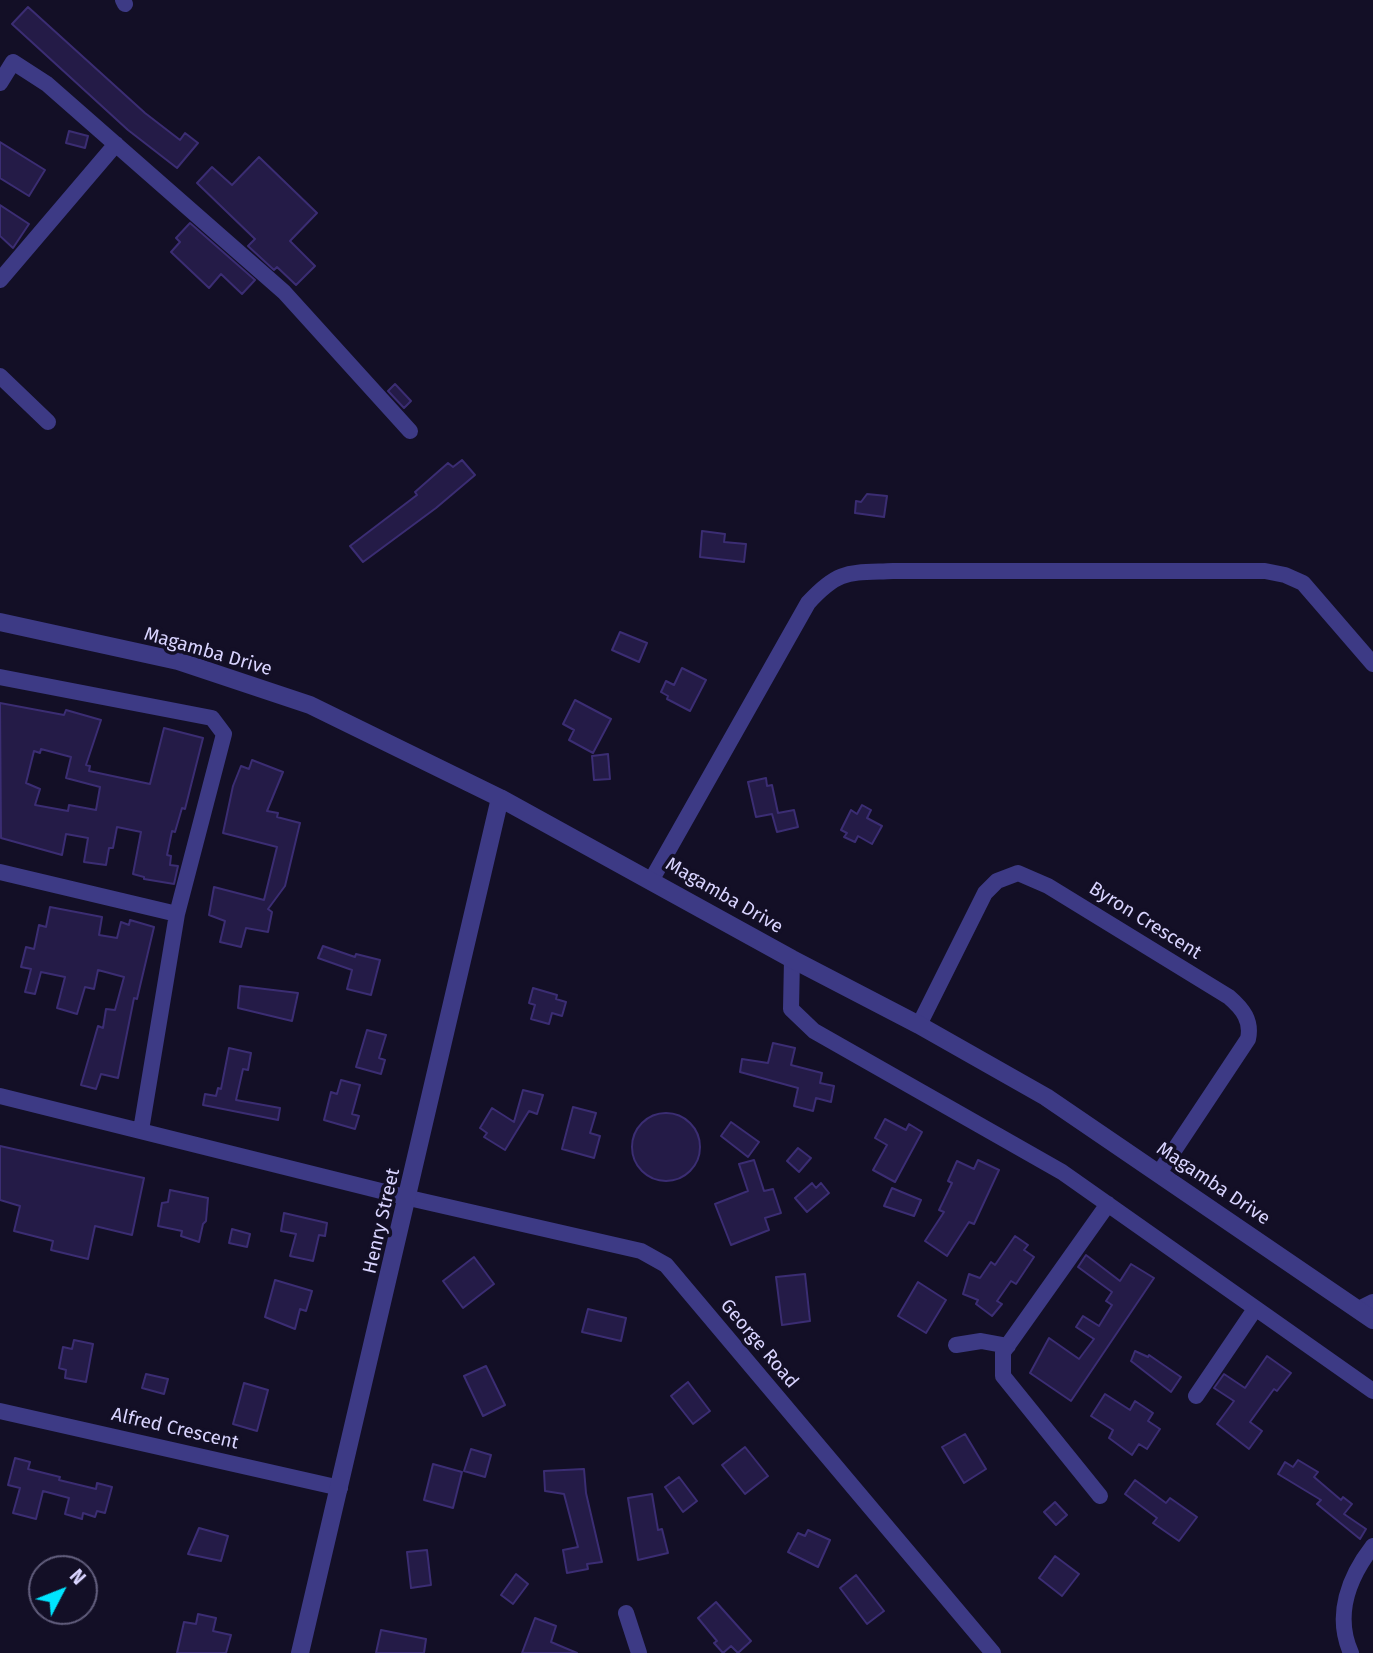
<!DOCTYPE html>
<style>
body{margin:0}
#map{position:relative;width:1373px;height:1653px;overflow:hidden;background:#130f26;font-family:"Fira Sans",sans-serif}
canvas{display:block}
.north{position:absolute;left:28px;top:1555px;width:70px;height:70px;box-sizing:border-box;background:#130f26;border:2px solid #625e7d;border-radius:50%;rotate:48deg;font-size:19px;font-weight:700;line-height:28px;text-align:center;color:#d9d4ff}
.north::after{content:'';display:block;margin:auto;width:24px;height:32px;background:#00e5ff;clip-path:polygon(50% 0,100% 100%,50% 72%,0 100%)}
</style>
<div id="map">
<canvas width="1373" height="1653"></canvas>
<div class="north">N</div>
</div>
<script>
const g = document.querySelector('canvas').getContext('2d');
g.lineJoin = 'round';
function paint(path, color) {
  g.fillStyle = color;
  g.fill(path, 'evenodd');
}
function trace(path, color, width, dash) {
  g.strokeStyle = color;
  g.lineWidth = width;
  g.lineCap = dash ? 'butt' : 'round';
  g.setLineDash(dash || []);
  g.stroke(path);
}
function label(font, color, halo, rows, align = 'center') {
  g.font = font + ' "Fira Sans",sans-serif';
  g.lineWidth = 7;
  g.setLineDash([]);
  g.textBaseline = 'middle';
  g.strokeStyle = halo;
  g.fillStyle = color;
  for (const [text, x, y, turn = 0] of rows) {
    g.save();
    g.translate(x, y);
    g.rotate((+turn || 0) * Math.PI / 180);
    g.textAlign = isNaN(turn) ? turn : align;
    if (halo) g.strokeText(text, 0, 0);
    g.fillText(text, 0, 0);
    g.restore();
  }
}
const building = new Path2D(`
 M28 7 145 113 180 140 185 133 198 143 177 168 128 130 12 24Z
 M69 131 88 136 85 148 66 143Z
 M0 142 45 170 29 196 0 178Z
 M259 157 317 213 290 241 315 266 296 285 277 267 274 270 248 246 255 239 197 183 212 167 232 185Z
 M0 205 29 224 13 248 0 236Z
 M190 223 255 280 242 294 221 274 209 288 171 252 180 242 176 238Z
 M395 384 411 401 404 408 388 391Z
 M462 460 475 475 436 508 363 562 350 546 417 495 415 492 448 463 453 467Z
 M867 494 887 496 884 517 855 513 856 501 861 502Z
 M702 531 725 534 724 542 746 544 744 562 700 557Z
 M620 632 647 643 639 662 612 650Z
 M682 668 706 680 690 711 667 699 668 696 661 692 666 681 674 685Z
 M575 700 611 719 593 753 569 740 574 730 563 724Z
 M0 703 64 715 66 710 101 720 86 765 90 766 89 771 150 784 164 728 203 738 185 809 182 808 175 832 172 831 167 855 171 856 170 865 178 866 174 884 144 879V877L133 874 141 832 117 827 113 848H109L106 865 84 862 88 838 66 834 62 855 1 838ZM41 749 71 757 66 778 100 787 96 810 69 805 68 811 35 805 40 789 26 783 34 751 40 753Z
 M608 754 610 779 594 780 592 756Z
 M252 760 283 772 267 811 278 813 277 817 300 823 285 886 268 909 272 912 268 932 246 928 241 947 220 942 225 921 209 915 214 887 264 900 277 847 223 833 233 786 241 766 249 769Z
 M766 778 767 786 772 785 778 813 794 810 798 827 777 832 772 814 756 817 748 782Z
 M862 805 871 810 867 818 882 826 872 844 858 836 855 842 844 837 847 833 841 830 851 810 857 814Z
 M50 907 102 917 99 935 117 938 121 922 129 925 130 920 154 927 137 999 134 998 118 1078 101 1074 96 1089 81 1085 98 1026 103 1028 106 1009 115 1010 124 977 98 970 94 989 85 987 77 1014 57 1008 65 977 41 972 35 994 25 992 31 969 21 967 26 947 34 949 39 925 46 927Z
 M323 946 355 957 356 954 380 960 371 995 347 989 352 970 318 958Z
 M240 986 298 993 292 1021 238 1008Z
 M533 988 557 995 556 999 566 1002 562 1016 552 1013 549 1024 531 1019 535 1005 529 1003Z
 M367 1030 386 1035 379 1058 385 1060 381 1074 356 1067Z
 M773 1043 795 1048 791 1065 822 1073 820 1083 834 1086 831 1102 816 1098 813 1111 794 1106 798 1088 740 1072 742 1059 768 1063Z
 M229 1048 251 1053 248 1070 243 1069 236 1100 280 1108 278 1120 203 1105 205 1094 216 1096 218 1088 221 1089Z
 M341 1080 360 1085 352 1114 359 1116 355 1129 324 1120 331 1092 337 1094Z
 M523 1090 543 1095 537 1114 529 1111 505 1150 484 1137 487 1133 480 1128 492 1108 514 1122Z
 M573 1107 596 1113 590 1133 600 1136 594 1158 562 1149Z
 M632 1147a34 34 0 1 1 68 0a34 34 0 1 1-68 0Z
 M885 1119 906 1130 909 1124 922 1132 895 1182 873 1170 887 1145 875 1138Z
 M731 1122 759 1142 748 1157 721 1136Z
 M0 1146 144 1178 132 1235 95 1226 88 1259 51 1250 53 1241 14 1231 20 1206 0 1200Z
 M798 1148 811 1158 799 1172 787 1161Z
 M754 1160 764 1191 773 1189 781 1213 765 1218 769 1230 731 1245 715 1204 748 1191 739 1164Z
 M978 1160 999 1170 974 1224 969 1222 947 1256 925 1241 944 1212 939 1210 952 1183 948 1181 957 1161 974 1169Z
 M812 1183 816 1188 821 1183 829 1193 807 1212 795 1198Z
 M892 1188 921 1200 914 1216 884 1206Z
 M170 1190 208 1198 206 1221 203 1224 199 1242 181 1236 182 1231 158 1226 162 1203 168 1202Z
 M284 1213 327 1223 325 1236 319 1235 313 1261 290 1256 296 1234 281 1231Z
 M232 1229 250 1234 247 1247 229 1243Z
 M1015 1236 1028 1245 1024 1250 1034 1257 1016 1284 1011 1281 997 1301 1002 1304 992 1316 976 1304 978 1300 963 1294 969 1274 980 1278 991 1262 995 1265Z
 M1086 1255 1120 1281 1131 1264 1154 1278 1071 1401 1030 1373 1049 1338 1079 1359 1094 1339 1076 1327 1083 1316 1099 1326 1112 1305 1106 1301 1112 1292 1078 1267Z
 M474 1257 494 1284 463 1308 443 1281Z
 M805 1274 810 1321 782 1325 776 1277Z
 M275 1280 312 1291 306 1311 300 1309 295 1329 265 1317Z
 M918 1282 946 1300 926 1333 898 1316Z
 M588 1309 626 1318 621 1341 582 1332Z
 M74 1340 93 1344 86 1382 65 1378 66 1370 59 1368 63 1347 72 1349Z
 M1135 1351 1148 1357 1149 1355 1181 1377 1171 1392 1131 1361Z
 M1267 1356 1291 1373 1277 1391 1274 1389 1250 1422 1262 1431 1249 1449 1217 1424 1234 1401 1214 1388 1224 1374 1245 1388Z
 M486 1366 505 1405 483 1416 464 1376Z
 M146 1374 168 1379 164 1394 142 1388Z
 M688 1382 710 1411 693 1424 671 1396Z
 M244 1383 268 1390 257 1431 233 1424Z
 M1105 1394 1130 1410 1135 1401 1153 1413 1148 1421 1160 1429 1147 1449 1139 1444 1132 1455 1109 1438 1113 1430 1091 1416Z
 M965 1434 986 1469 964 1483 942 1447Z
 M745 1447 768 1476 745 1494 722 1465Z
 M471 1449 491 1455 485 1477 464 1471Z
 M15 1458 30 1462 28 1469 60 1477 59 1480 96 1489 97 1483 112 1487 105 1513 97 1511 95 1517 83 1513 82 1519 65 1514 69 1498 43 1491 36 1519 13 1513 20 1488 8 1485Z
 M1298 1460 1318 1472 1314 1477 1341 1500 1343 1497 1352 1504 1344 1514 1366 1529 1360 1539 1317 1504 1321 1500 1278 1474 1285 1462 1293 1467Z
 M433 1464 462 1472 453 1508 424 1500Z
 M584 1469 586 1493 602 1562 587 1564 588 1569 567 1573 563 1550 578 1547 564 1494 545 1491 544 1471Z
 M679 1477 697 1501 683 1512 665 1487Z
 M1135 1480 1166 1503 1170 1498 1197 1517 1179 1541 1153 1523 1157 1518 1125 1494Z
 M652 1494 658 1530 662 1529 668 1553 638 1560 628 1498Z
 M1055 1502 1067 1515 1056 1525 1044 1512Z
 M199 1528 228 1536 221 1561 188 1554Z
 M808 1530 830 1540 818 1567 788 1552 798 1533 805 1536Z
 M427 1550 431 1585 411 1588 407 1552Z
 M1055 1556 1079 1574 1062 1596 1039 1578Z
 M516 1574 528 1584 513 1604 501 1595Z
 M856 1575 884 1611 867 1624 840 1588Z
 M716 1602 751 1641 738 1653 731 1646 723 1653 714 1643 717 1641 698 1618Z
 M198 1614 216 1618 213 1631 231 1635 226 1653H177L184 1622 196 1624Z
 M535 1618 556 1626 551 1642 577 1653H522Z
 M381 1630 426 1639 424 1653H376Z`);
paint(building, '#241b47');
trace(building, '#3b2d73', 2);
trace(new Path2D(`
 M123 0 125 4
 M0 83 13 62 47 84 284 292 410 431
 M0 280 116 144
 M0 376 48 422
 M0 677 212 718 224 734 177 914 141 1130
 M0 872 177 914
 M652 879 808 603C839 569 849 573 893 571H1265L1285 575 1303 583 1373 664
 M792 959 791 1009 814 1031 1062 1172 1373 1391
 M919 1025 985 893 997 881 1018 873 1048 886 1229 997C1243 1009 1252 1021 1248 1039L1159 1173
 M0 1096 409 1198 641 1251 666 1265 993 1653
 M1359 1309 1373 1302
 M956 1345 981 1341 1008 1346
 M1196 1396 1255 1309
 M0 1411 340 1488
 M1100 1496 1003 1376V1352L1108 1204
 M626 1613 639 1653
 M1351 1653C1334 1615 1349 1577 1373 1546`), '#3d3a85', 16);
trace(new Path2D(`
 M0 622 178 661 310 705 500 798 792 959 919 1025 1046 1097 1373 1320
 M300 1653 500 798`), '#3d3a85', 18);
label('19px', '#d9d4ff', '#130f26', [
 ["Magamba Drive",208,652,16],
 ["Magamba Drive",724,896,30],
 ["Byron Crescent",1145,921,32],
 ["Magamba Drive",1213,1184,34],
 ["Henry Street",382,1221,-77],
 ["George Road",759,1344,50],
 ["Alfred Crescent",175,1429,13]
]);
</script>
